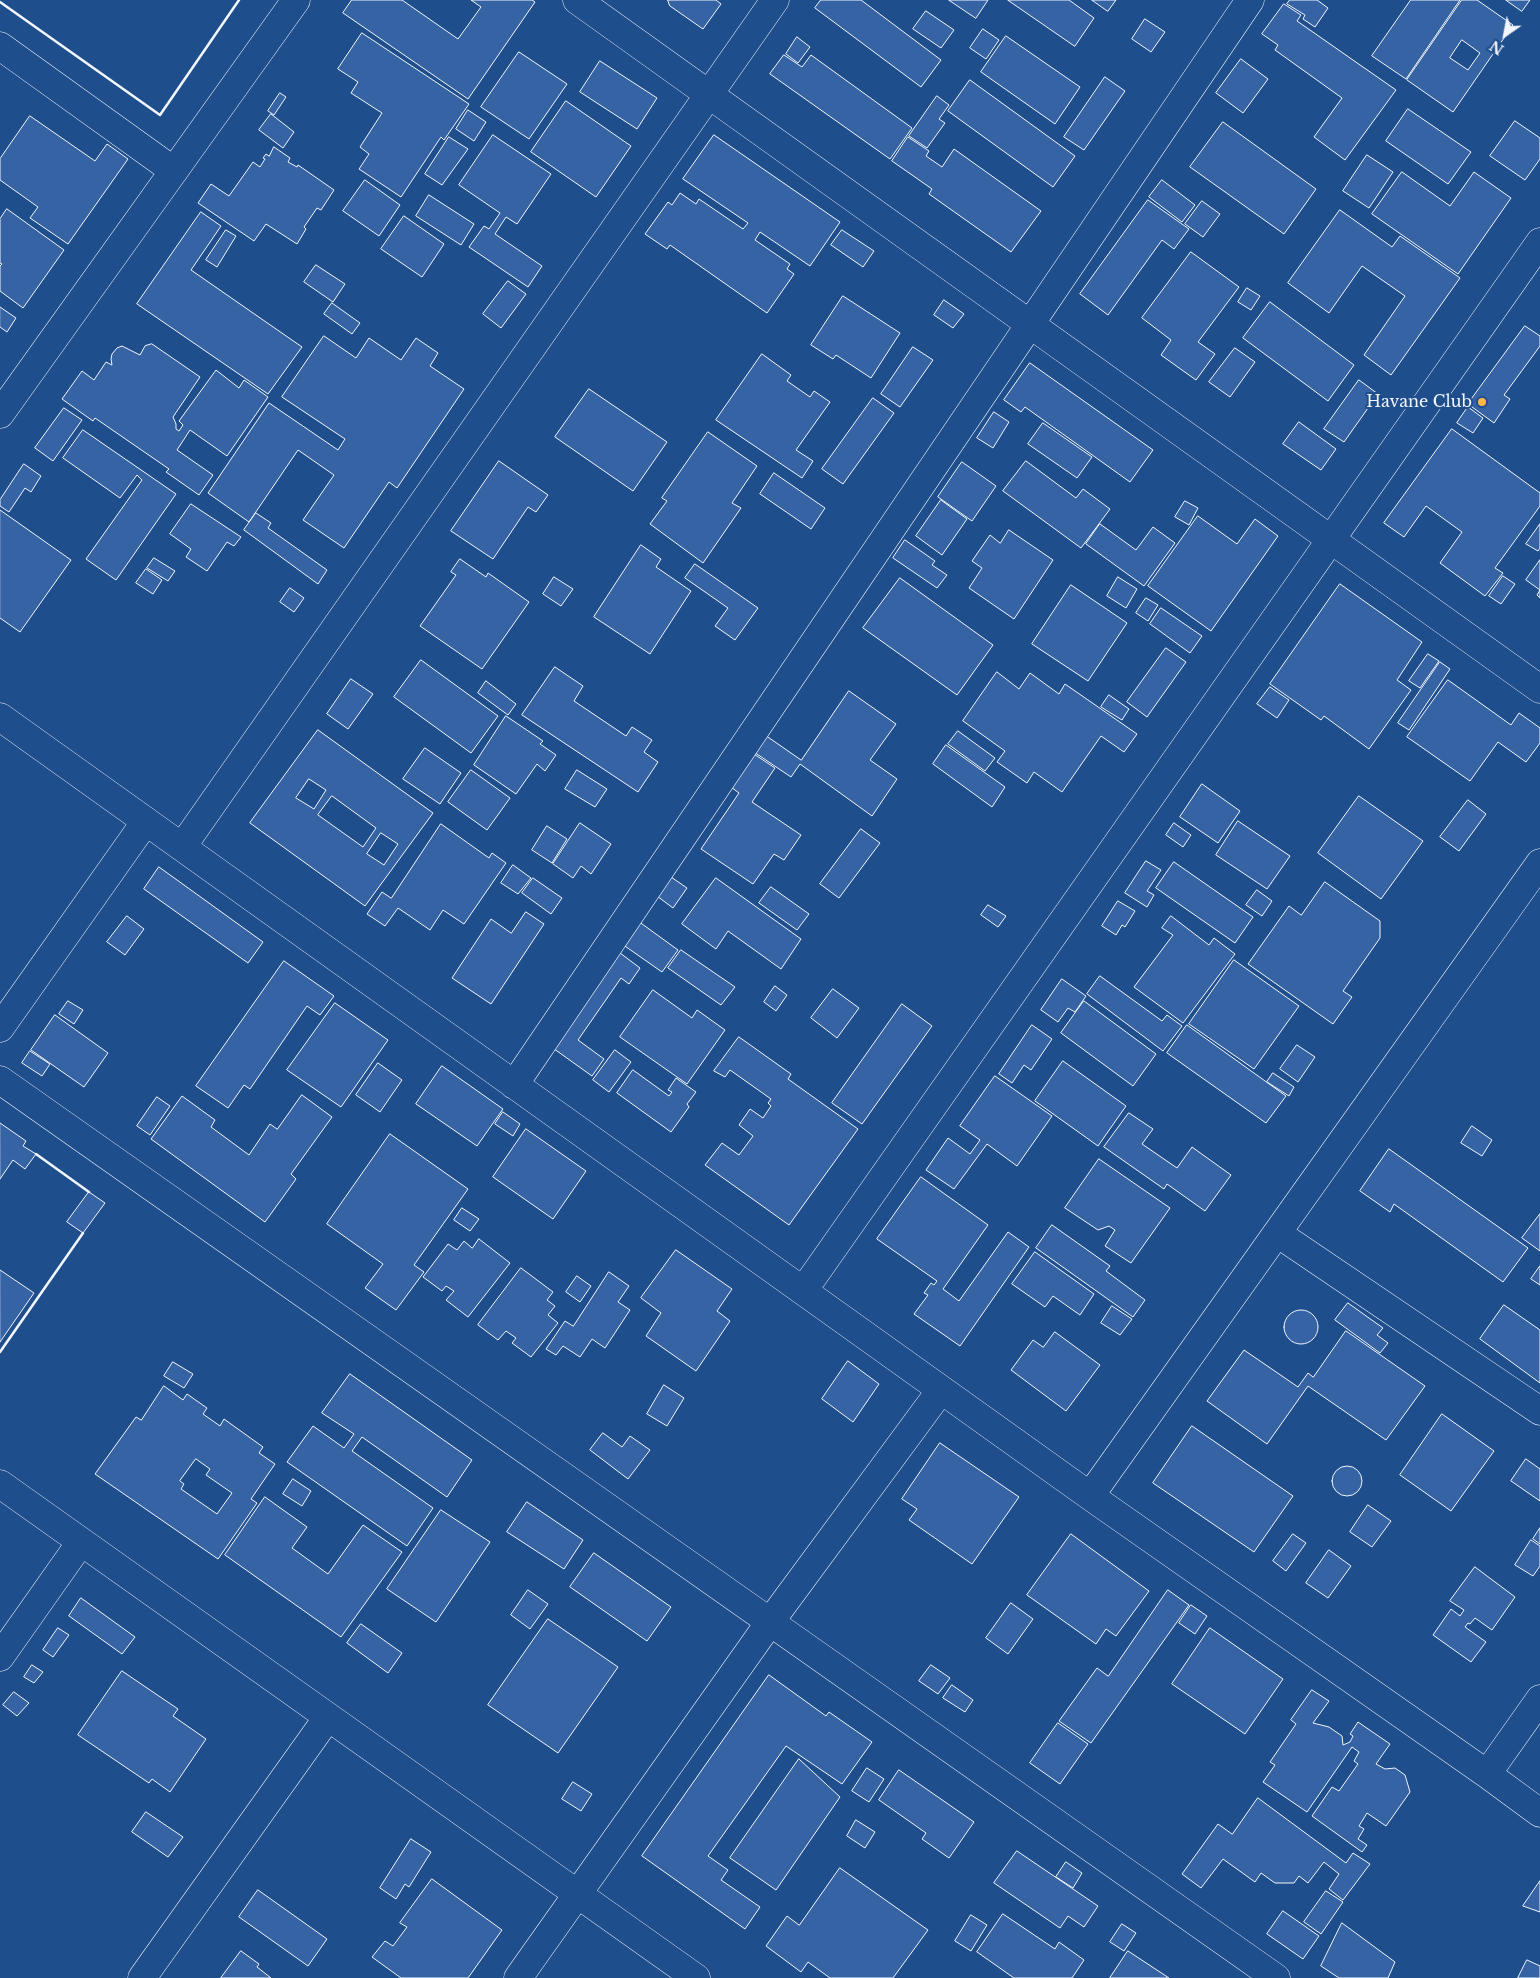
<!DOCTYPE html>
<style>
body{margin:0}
#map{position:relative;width:1540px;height:1978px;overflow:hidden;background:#1f4e8c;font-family:"Libre Baskerville",serif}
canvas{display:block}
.north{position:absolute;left:1480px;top:10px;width:50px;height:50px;-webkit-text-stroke:4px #1f4e8c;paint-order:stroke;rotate:213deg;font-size:14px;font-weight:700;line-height:20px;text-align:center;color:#f2f6ff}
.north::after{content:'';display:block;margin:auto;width:18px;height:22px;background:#f2f6ff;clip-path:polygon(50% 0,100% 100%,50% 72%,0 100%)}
</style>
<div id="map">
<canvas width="1540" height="1978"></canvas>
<div class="north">N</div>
</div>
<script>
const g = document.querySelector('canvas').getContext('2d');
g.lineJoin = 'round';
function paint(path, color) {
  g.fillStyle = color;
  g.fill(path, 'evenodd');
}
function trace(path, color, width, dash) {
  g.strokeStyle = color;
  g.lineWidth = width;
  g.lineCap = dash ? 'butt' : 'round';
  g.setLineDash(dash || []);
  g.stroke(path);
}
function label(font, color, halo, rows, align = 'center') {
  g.font = font + ' "Libre Baskerville",serif';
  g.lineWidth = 4;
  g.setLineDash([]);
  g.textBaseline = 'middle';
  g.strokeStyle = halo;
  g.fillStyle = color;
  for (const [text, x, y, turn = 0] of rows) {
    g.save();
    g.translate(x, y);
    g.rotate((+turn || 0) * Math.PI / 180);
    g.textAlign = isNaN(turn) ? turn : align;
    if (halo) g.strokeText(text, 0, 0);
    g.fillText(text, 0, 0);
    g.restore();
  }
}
const building = new Path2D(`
 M352 0H402L458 39 481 7 471 0H532L535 2 468 99 343 13Z
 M668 0H716L721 4 703 29 670 6Z
 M821 0H861L941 60 921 87 815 8Z
 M949 0H988L976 18Z
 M1008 0H1069L1094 18 1075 46Z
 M1092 0H1116L1108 11Z
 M1290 0H1317L1328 8 1315 27 1303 19 1305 15 1287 4Z
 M1411 0H1460L1406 79 1372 56Z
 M1462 0H1477L1513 25 1453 112 1407 80ZM1462 40 1480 53 1468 70 1450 58Z
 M1506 0H1530L1522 11Z
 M1284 4 1301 15 1297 21 1396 90 1345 160 1314 137 1342 98 1275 50 1278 45 1262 34Z
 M926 11 954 30 941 48 913 29Z
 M1145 19 1165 32 1151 52 1132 39Z
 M983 29 999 40 986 59 970 48Z
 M362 33 469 104 444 140 441 137 401 197 359 169 369 154 360 147 382 113 351 93 358 82 338 69Z
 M1006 36 1080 87 1055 124 981 72Z
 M797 37 810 47 798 63 786 54Z
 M519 52 567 84 529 139 481 107Z
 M784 55 802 67 811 55 912 128 890 159 770 74Z
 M1241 59 1268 79 1243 113 1216 93Z
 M600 61 657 98 637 129 580 92Z
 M1105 77 1125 91 1084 150 1064 137Z
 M970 80 1075 156 1053 187 948 111Z
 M280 93 286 97 274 115 268 111Z
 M937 96 949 105 939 119 945 123 927 148 909 136Z
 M566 101 631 146 596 197 531 152Z
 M1408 109 1471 152 1448 184 1386 141Z
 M468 110 486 122 474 141 456 129Z
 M271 114 294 132 283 148 259 130Z
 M30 116 95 161 107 144 128 159 68 244 30 218 38 207 0 180V159Z
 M1515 121 1540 138V159L1525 180 1490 156Z
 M1223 122 1316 189 1284 234 1190 167Z
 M493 135 551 174 517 224 506 217 495 234 542 266 528 287 469 247 484 226 489 229 500 213 459 185Z
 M714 135 840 222 810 266 760 232 755 240 790 264 787 269 794 274 767 313 670 245 667 249 645 234 668 202 672 205 680 193 696 204 699 199 743 229 748 223 683 179Z
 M449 137 468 149 442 185 425 174Z
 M908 137 929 151 926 156 942 167 954 149 1041 211 1011 252 929 194 932 189 892 161Z
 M274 147 290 158 288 162 297 167 298 165 334 190 321 210 317 208 304 227 306 229 297 244 266 224 254 241 198 203 211 184 229 196 253 162 260 167 265 159 263 158 266 154 269 156Z
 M1367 155 1393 172 1369 208 1343 191Z
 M1402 172 1450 206 1474 172 1511 198 1458 274 1372 214Z
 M365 180 400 205 379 236 343 211Z
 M1162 180 1195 205 1182 222 1149 197Z
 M429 195 474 224 461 245 416 216Z
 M1148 200 1189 229 1174 249 1162 240 1108 315 1080 294Z
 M1202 201 1220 214 1203 237 1185 224Z
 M7 209 64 250 23 308 0 291V266L2 264 0 263V219Z
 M1340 210 1392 247 1400 236 1460 278 1391 375 1364 355 1405 296 1362 266 1329 313 1288 283Z
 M201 212 221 226 191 270 302 347 268 394 137 304Z
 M404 216 444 244 422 277 381 249Z
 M226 230 236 236 217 267 206 260Z
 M842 230 874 251 863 267 831 245Z
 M1191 252 1239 287 1198 342 1215 354 1196 380 1161 355 1171 340 1142 318Z
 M316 265 345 284 333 302 304 282Z
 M508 281 526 294 501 328 483 314Z
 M1247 288 1260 296 1251 310 1238 302Z
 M843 296 900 333 871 378 836 355 833 359 811 345Z
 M944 300 964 314 953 328 934 315Z
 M1270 302 1354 365 1328 401 1243 338Z
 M332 303 360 323 352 334 324 314Z
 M0 307 16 318 7 332 0 327Z
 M1525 326 1540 336V346L1504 395 1510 399 1494 423 1468 404Z
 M324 336 356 358 369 338 401 360 416 338 438 353 430 366 464 389 397 488 389 482 344 548 303 520 334 475 298 450 249 522 208 493 269 403 338 450 345 439 282 397Z
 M152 344 200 377 173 417 176 424V429L179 431 183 425 179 421 216 370 239 388 244 380 268 397 227 456 190 430 177 450 213 475 199 495 166 472 169 469 95 418 93 421 62 399 82 371 94 380 106 362 112 365 111 359 112 354 117 348 122 346 140 355 145 346Z
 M913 347 933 360 900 407 881 394Z
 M1235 348 1255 362 1230 397 1209 382Z
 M762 354 791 375 787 381 810 397 814 391 830 402 796 450 813 461 802 478 716 420Z
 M1030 363 1153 450 1130 482 1025 407 1021 412 1004 400Z
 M1359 380 1378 394 1344 442 1324 429Z
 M589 389 667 442 633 491 555 437Z
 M873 398 894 413 843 484 822 469Z
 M1468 407 1483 418 1473 433 1457 423Z
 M64 408 82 420 53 461 35 448Z
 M994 412 1009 422 993 448 977 438Z
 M1299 422 1336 449 1321 470 1283 444Z
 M1043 423 1092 457 1077 478 1028 444Z
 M1452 429 1540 493V506L1495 568 1503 573 1485 596 1440 563 1462 532 1426 506 1404 537 1384 523Z
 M83 430 176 494 116 580 86 559 142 480 137 475 120 498 63 458Z
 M708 432 757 466 732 503 741 508 703 563 650 524 667 501 662 498Z
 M499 461 548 495 536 512 528 507 493 559 451 531Z
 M1026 461 1076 498 1083 489 1110 509 1081 548 1003 491Z
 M962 462 996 486 972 521 938 497Z
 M24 464 41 476 31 492 25 488 9 512 0 506V500Z
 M774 473 825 508 811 529 760 494Z
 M941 500 967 519 942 555 916 536Z
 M1185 501 1198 508 1189 525 1175 517Z
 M191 504 241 537 234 546 227 542 207 571 186 557 191 549 170 534Z
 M0 510 71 560 20 632 0 618Z
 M256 513 271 523 268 528 327 570 318 584 244 530Z
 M1198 516 1237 544 1255 519 1278 536 1211 631 1148 586Z
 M1100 524 1136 550 1153 527 1175 543 1144 586 1086 544Z
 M1540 524V548L1538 551 1526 544Z
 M1009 530 1053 560 1014 619 969 588 982 568 972 561 990 535 1000 543Z
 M905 540 935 561 932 565 947 575 937 588 893 558Z
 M641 545 661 559 656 567 691 591 650 654 594 617Z
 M154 558 175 571 168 581 147 568Z
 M460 559 486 577 488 573 529 602 482 669 420 626 456 575 451 572Z
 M1540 560V598L1537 595 1540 590 1526 580Z
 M695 564 758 608 735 640 715 626 728 608 685 578Z
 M146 569 162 580 153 594 136 583Z
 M1503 576 1515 584 1501 604 1489 596Z
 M554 577 573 589 561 606 543 594Z
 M1118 577 1137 589 1126 608 1107 596Z
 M900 578 993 645 957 695 863 628Z
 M1340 584 1422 642 1397 680 1411 690 1369 749 1324 716 1321 720 1270 684Z
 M1071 585 1127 623 1088 681 1032 644Z
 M290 588 304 598 294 612 280 602Z
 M1146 598 1158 605 1148 621 1136 613Z
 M1161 608 1202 636 1190 653 1150 624Z
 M1166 648 1186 662 1147 717 1127 702Z
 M1428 654 1439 661 1420 688 1409 681Z
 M421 660 498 716 471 753 394 697Z
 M1440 662 1450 669 1409 730 1398 723Z
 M555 667 583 686 574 701 626 736 632 727 652 740 644 752 658 762 638 792 522 715Z
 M997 672 1019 689 1030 673 1059 694 1065 684 1137 734 1124 752 1101 736 1062 792 1034 772 1027 783 997 762 1005 751 963 721Z
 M351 679 373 694 348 729 327 714Z
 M1448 680 1511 725 1519 713 1540 728V743L1526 762 1498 742 1470 781 1407 737Z
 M486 681 516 704 508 715 478 693Z
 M1270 687 1289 700 1277 718 1257 704Z
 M849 691 896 724 870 760 897 779 872 816 800 764 791 777 754 752 765 735 801 760Z
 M1109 695 1129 709 1122 720 1101 707Z
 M506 716 543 741 540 744 556 755 545 771 537 764 516 794 474 765Z
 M318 730 433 813 365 906 250 823ZM309 779 326 790 314 809 296 798ZM332 796 376 828 363 847 318 815ZM381 833 398 844 384 865 367 854Z
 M958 731 995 758 985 771 948 744Z
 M946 745 1005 787 992 807 933 764Z
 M425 748 461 773 440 804 403 779Z
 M754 754 775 768 752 802 801 835 784 860 774 854 753 884 701 849 739 793 731 787Z
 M471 770 510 798 487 830 448 802Z
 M577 770 607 789 595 807 565 789Z
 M1202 784 1240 811 1218 843 1180 817Z
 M1359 796 1423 841 1381 899 1318 853Z
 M1468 800 1486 814 1459 851 1440 837Z
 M1238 821 1290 856 1267 889 1216 855Z
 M580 823 611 844 591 874 581 866 573 878 553 864Z
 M1174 823 1191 835 1183 847 1166 835Z
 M441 824 489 858 492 853 506 863 464 924 443 910 430 930 398 908 385 926 367 914 382 892 391 898Z
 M547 826 567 839 552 863 532 850Z
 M861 829 880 843 839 898 820 884Z
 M1146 861 1161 870 1147 891 1154 895 1147 907 1125 893Z
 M1174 862 1253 917 1235 943 1156 888Z
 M513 865 531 878 518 894 501 883Z
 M159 867 263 942 248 963 144 889Z
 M671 877 687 888 673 908 657 896Z
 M533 878 562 898 551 914 522 893Z
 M716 878 801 939 781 969 728 931 716 949 682 924Z
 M1325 882 1380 921V938L1343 991 1352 997 1333 1024 1248 964 1289 906 1301 915Z
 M771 887 809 914 797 930 759 903Z
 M1257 890 1272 901 1262 916 1246 905Z
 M1118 901 1135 911 1125 927 1122 925 1116 935 1102 926Z
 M988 905 1006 916 998 927 981 915Z
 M526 912 544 924 491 1004 452 978 491 919 511 933Z
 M127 916 144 929 125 955 107 942Z
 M1171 916 1209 945 1214 938 1235 954 1183 1023 1134 987 1173 935 1162 928Z
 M638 921 678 950 662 972 622 944Z
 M616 950 640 968 629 984 621 978 578 1040 604 1059 592 1076 550 1046Z
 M681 950 735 987 721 1005 668 968Z
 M1234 960 1299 1006 1254 1069 1189 1024Z
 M284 961 334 996 320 1015 307 1006 250 1089 244 1085 228 1108 196 1086Z
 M1100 976 1162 1021 1167 1015 1182 1026 1163 1051 1087 994Z
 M1062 979 1086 996 1075 1012 1068 1008 1058 1022 1041 1010Z
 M775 986 787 995 776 1011 764 1002Z
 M833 989 859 1008 837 1038 811 1018Z
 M653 990 692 1018 697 1010 725 1030 687 1084 620 1037Z
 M68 1001 83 1010 74 1024 59 1014Z
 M1084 1001 1156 1054 1133 1086 1061 1033Z
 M335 1003 388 1040 341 1107 287 1070Z
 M902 1004 932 1026 862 1124 832 1103Z
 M55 1015 108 1053 84 1087 31 1050Z
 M1032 1025 1052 1039 1031 1070 1024 1065 1012 1083 999 1074Z
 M1187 1025 1286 1096 1266 1123 1167 1053Z
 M739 1037 791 1074 788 1079 858 1129 789 1225 705 1165 722 1143 739 1155 753 1136 739 1125 750 1109 763 1118 771 1106 768 1103 771 1099 730 1070 725 1077 714 1071Z
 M1297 1045 1315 1057 1298 1082 1280 1069Z
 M615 1050 631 1062 609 1092 593 1080Z
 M30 1051 50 1064 42 1076 22 1063Z
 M1063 1061 1126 1106 1098 1146 1035 1101Z
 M378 1063 402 1080 380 1112 356 1095Z
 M442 1066 503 1109 477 1146 416 1104Z
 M633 1070 669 1096 672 1092 668 1090 676 1078 696 1092 687 1104 689 1107 671 1132 617 1093Z
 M1273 1073 1294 1087 1289 1096 1267 1082Z
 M995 1076 1052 1116 1017 1166 987 1144 954 1189 926 1170 948 1138 970 1154 980 1140 960 1126Z
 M302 1095 332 1117 291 1174 296 1179 265 1222 151 1139 182 1096 215 1120 211 1127 249 1155 270 1124 277 1129Z
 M157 1097 170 1106 150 1135 137 1126Z
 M503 1112 520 1124 513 1136 495 1124Z
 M1129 1113 1153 1129 1142 1144 1177 1168 1192 1147 1231 1175 1205 1211 1167 1184 1164 1189 1104 1147Z
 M0 1123 26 1141 23 1146 36 1154 25 1169 13 1160 0 1179Z
 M1472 1126 1492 1140 1482 1156 1461 1143Z
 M526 1129 586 1171 553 1219 493 1177Z
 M390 1134 468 1189 414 1265 424 1272 396 1310 365 1288 383 1264 327 1224Z
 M1389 1149 1528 1248 1503 1282 1394 1204 1390 1212 1360 1191Z
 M1099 1159 1170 1208 1131 1263 1105 1246 1115 1230 1109 1226 1098 1230 1065 1208Z
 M921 1177 988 1225 943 1289 959 1301 1008 1232 1029 1247 960 1346 914 1314 928 1295 924 1293 931 1283 934 1285 937 1281 877 1239Z
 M89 1192 105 1203 83 1233 67 1222Z
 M462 1208 479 1219 470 1231 454 1220Z
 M1540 1214V1251L1522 1238Z
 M1052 1225 1110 1266 1106 1271 1145 1300 1133 1317 1036 1248Z
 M479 1239 510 1263 468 1317 446 1300 454 1291 446 1286 442 1291 423 1277 448 1244 457 1250 464 1241 472 1248Z
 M676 1250 732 1289 717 1311 730 1321 696 1371 646 1336 661 1313 641 1298Z
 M1035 1252 1094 1294 1080 1315 1053 1296 1045 1307 1012 1284Z
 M1540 1266V1285L1531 1279Z
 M521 1268 553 1292 547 1300 555 1306 548 1315 558 1323 531 1357 512 1343 516 1338 506 1331 498 1340 478 1325Z
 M0 1270 34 1293 0 1342Z
 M609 1272 629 1286 618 1302 630 1310 605 1348 592 1339 580 1357 563 1346 556 1355 546 1349 565 1321 573 1326Z
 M577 1276 591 1286 580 1302 566 1292Z
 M1348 1303 1383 1328 1377 1335 1388 1343 1380 1353 1335 1320Z
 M1504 1305 1540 1330V1383L1480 1339Z
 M1112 1306 1132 1319 1120 1335 1101 1323Z
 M1284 1327a17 17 0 1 1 34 0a17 17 0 1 1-34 0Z
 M1346 1331 1425 1386 1386 1440 1308 1386 1267 1444 1207 1401 1244 1350 1298 1387 1308 1373 1313 1377Z
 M1055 1332 1100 1365 1066 1411 1011 1370 1033 1340 1043 1347Z
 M848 1361 879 1384 853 1422 822 1399Z
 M173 1362 193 1374 184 1388 164 1376Z
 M350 1374 472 1460 447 1497 362 1437 352 1451 433 1508 407 1546 287 1462 313 1426 344 1448 354 1434 322 1413Z
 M664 1385 684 1398 667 1426 647 1414Z
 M164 1386 183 1400 187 1394 207 1408 203 1414 220 1426 224 1419 263 1447 259 1453 275 1464 251 1499 257 1503 218 1559 95 1474 136 1417 141 1420ZM196 1459 210 1469 206 1475 232 1493 217 1514 181 1489 184 1484 180 1481Z
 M1442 1414 1494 1451 1451 1511 1400 1475Z
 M1192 1426 1293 1496 1254 1552 1153 1483Z
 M603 1433 622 1447 630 1436 650 1450 628 1479 590 1450Z
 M940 1443 1019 1497 972 1564 909 1520 917 1509 902 1499Z
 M1526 1459 1540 1469V1501L1511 1481Z
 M1332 1481a15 15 0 1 1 30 0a15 15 0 1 1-30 0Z
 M293 1479 311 1491 302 1506 283 1494Z
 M265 1497 307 1527 292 1548 328 1574 363 1525 402 1552 341 1637 225 1555Z
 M527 1502 583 1540 564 1569 507 1532Z
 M1368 1505 1391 1521 1372 1547 1350 1532Z
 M441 1510 490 1542 436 1622 387 1589Z
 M1540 1528V1544L1533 1539Z
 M1071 1534 1149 1591 1116 1636 1106 1629 1096 1644 1027 1595Z
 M1293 1534 1306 1543 1286 1571 1273 1561Z
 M1531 1540 1540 1546V1566L1533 1576 1515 1565Z
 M1329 1550 1351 1566 1328 1598 1306 1583Z
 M594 1553 671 1607 647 1641 570 1587Z
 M1475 1567 1515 1597 1492 1630 1475 1618 1470 1624 1468 1623 1465 1627 1486 1642 1471 1662 1433 1635 1451 1609 1460 1616 1464 1610 1450 1601Z
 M528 1590 548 1604 530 1629 511 1615Z
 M1168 1590 1189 1605 1091 1743 1059 1721 1097 1668 1108 1676Z
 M81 1598 135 1637 122 1654 69 1616Z
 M1011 1603 1033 1619 1008 1654 986 1638Z
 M1191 1605 1207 1616 1195 1634 1179 1623Z
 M548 1619 618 1667 558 1753 488 1705Z
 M361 1624 402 1653 388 1673 347 1643Z
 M58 1628 69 1635 53 1657 43 1650Z
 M1210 1628 1283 1679 1245 1734 1172 1684Z
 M32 1665 43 1672 34 1683 24 1677Z
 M931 1665 950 1678 938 1694 919 1681Z
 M122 1671 178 1709 173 1716 206 1739 170 1792 152 1779 149 1783 78 1735Z
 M769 1675 826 1716 829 1712 872 1742 842 1784 786 1746 708 1856 728 1870 721 1880 760 1907 745 1929 642 1856Z
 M952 1685 973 1700 965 1712 943 1698Z
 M1312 1690 1329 1701 1313 1723 1329 1727 1342 1736 1343 1745 1350 1742 1353 1736 1350 1734 1358 1722 1390 1744 1376 1764 1385 1769 1395 1768 1405 1775 1410 1792 1386 1826 1367 1813 1359 1826 1364 1829 1358 1839 1367 1845 1362 1852 1312 1816 1332 1787 1339 1791 1358 1764 1354 1761 1359 1752 1352 1747 1307 1812 1263 1782 1275 1765 1270 1762 1296 1724 1291 1720Z
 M14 1692 29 1703 17 1716 3 1705Z
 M1058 1723 1088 1744 1060 1784 1030 1763Z
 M799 1759 840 1797 776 1890 730 1858Z
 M867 1768 884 1779 869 1802 852 1791Z
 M899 1770 974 1822 949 1858 922 1839 926 1833 879 1800Z
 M573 1782 592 1794 581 1811 562 1799Z
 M1258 1798 1346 1863 1353 1853 1370 1864 1343 1900 1329 1889 1339 1874 1324 1862 1308 1883 1299 1876 1294 1883H1275L1261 1873 1255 1882 1223 1859 1201 1888 1182 1874 1218 1824 1232 1834Z
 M146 1812 183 1837 168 1857 132 1832Z
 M856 1820 875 1832 865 1848 847 1836Z
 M411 1839 431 1852 409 1887 405 1884 396 1899 380 1888Z
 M1017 1851 1098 1906 1084 1927 1068 1916 1060 1928 994 1883Z
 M1066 1862 1082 1873 1073 1888 1056 1877Z
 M840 1868 928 1930 893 1978H830L808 1962 801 1972 766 1946 787 1916 799 1925Z
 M432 1879 502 1930 468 1978H401L372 1957 385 1941 393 1946 407 1927 400 1923Z
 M1540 1881V1912L1523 1906Z
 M258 1890 327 1939 308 1966 239 1917Z
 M1326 1891 1343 1902 1321 1934 1304 1922Z
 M1283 1911 1319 1936 1303 1959 1267 1934Z
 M1003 1914 1055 1949 1059 1942 1084 1960 1072 1978H1014L977 1952Z
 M971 1915 987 1925 971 1951 955 1941Z
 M1342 1923 1395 1962 1388 1978H1339L1321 1966Z
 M1122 1924 1136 1933 1124 1951 1110 1942Z
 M241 1951 259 1964 257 1967 271 1978H221Z
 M1128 1951 1169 1978H1110Z
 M1527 1960 1540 1966V1978H1518Z`);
paint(building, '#3563a3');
trace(building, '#f2f6ff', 1);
const minor = new Path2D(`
 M577 0 1540 689
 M0 46 174 171
 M0 414 296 0
 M0 717 1090 1496 1487 1774 1540 1813
 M182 847 775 0
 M0 1028 146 821
 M0 1080 1276 1978
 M514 1085 1250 0
 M1277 1233 1540 1411
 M803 1291 1540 242
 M0 1484 696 1978
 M1090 1496 1540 863
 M0 1657 81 1542
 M1487 1774 1540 1699
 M142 1978 328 1717
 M518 1978 770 1622 941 1390`);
trace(minor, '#f2f6ff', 29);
trace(minor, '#1f4e8c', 28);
trace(new Path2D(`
 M0 2 160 115 239 0
 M36 1154 89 1192
 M0 1352 83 1233`), '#f2f6ff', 2.5);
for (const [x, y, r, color] of [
 [1482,402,5,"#ffb74d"]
]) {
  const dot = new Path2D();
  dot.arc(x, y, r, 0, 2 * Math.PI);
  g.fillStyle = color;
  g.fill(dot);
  trace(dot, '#1f4e8c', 2);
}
label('16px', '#f2f6ff', '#1f4e8c', [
 ["Havane Club",1472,402]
], 'right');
</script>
